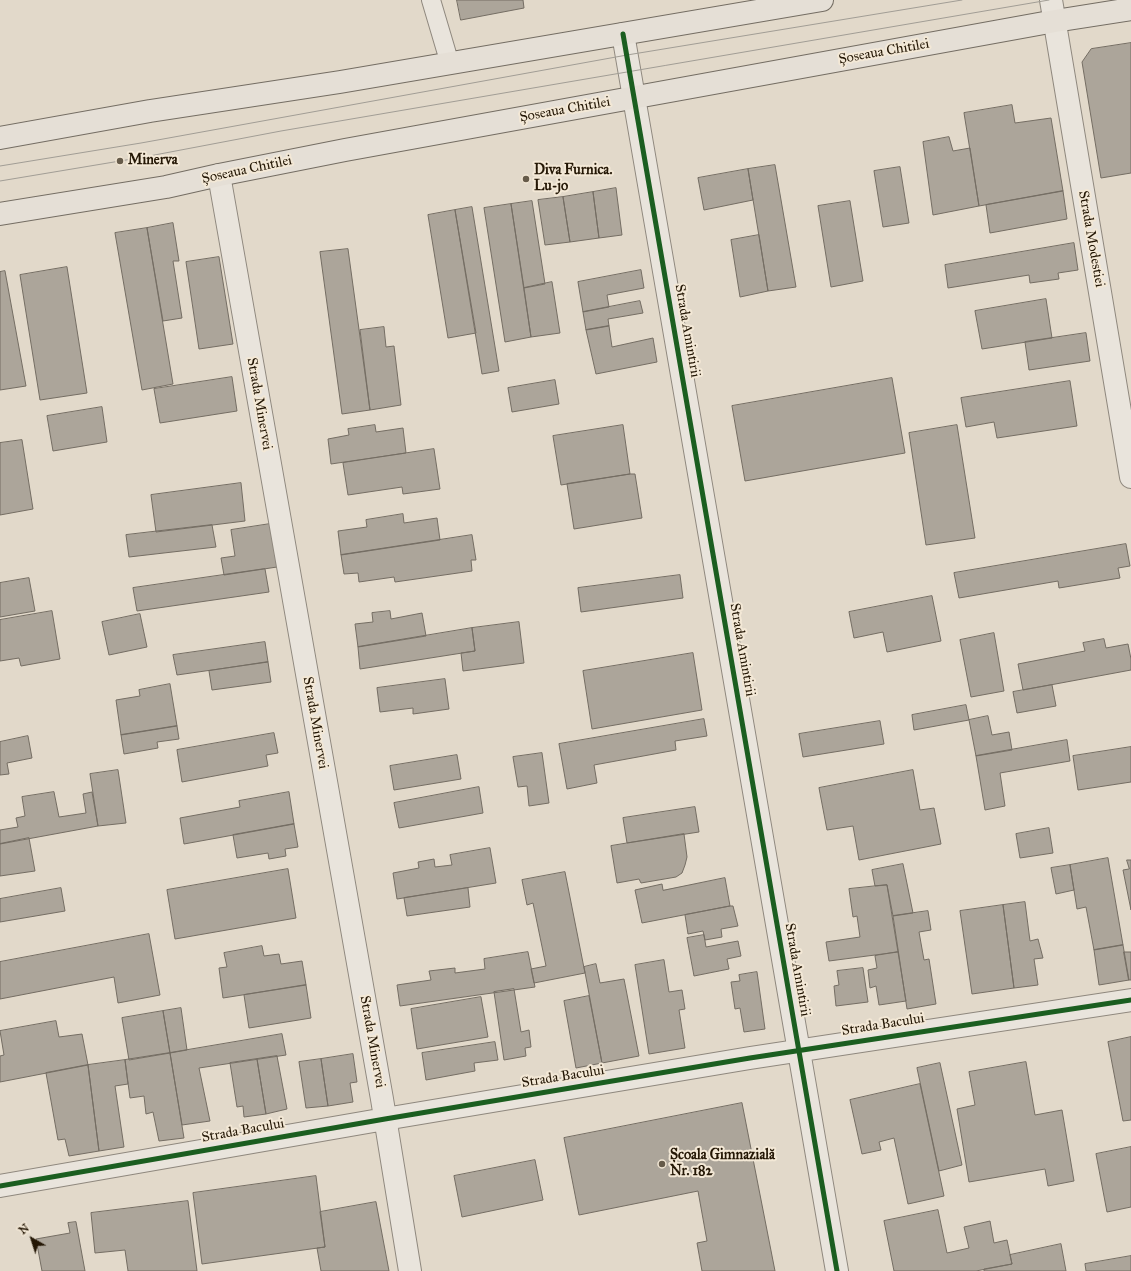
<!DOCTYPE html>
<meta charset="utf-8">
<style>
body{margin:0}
#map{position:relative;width:1131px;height:1271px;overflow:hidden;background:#e2d9ca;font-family:"IM FELL Great Primer",serif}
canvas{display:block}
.north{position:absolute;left:12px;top:1219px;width:40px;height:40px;-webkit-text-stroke:3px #f3e8d6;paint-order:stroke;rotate:321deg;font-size:11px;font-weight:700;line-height:16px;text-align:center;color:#241705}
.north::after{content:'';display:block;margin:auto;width:14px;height:18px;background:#241705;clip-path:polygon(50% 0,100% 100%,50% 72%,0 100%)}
</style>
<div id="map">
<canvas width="1131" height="1271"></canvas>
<div class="north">N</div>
</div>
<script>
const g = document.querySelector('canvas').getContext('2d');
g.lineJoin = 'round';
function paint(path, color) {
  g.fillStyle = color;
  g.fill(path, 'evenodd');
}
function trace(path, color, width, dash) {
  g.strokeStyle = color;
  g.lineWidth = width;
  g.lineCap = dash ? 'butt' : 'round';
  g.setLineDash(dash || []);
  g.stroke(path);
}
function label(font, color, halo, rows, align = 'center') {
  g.font = font + ' "IM FELL Great Primer",serif';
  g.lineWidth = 4;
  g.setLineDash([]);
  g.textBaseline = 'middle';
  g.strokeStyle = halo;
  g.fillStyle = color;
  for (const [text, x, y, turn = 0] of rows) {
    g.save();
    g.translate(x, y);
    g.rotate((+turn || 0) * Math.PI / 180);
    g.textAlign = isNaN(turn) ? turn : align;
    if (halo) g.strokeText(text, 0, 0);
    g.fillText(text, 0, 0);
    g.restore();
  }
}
const building = new Path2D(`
 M457 0H523L524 8 461 20Z
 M1131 43V173L1101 178 1082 62 1091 49Z
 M1012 105 1015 123 1051 118 1063 191 979 206 964 113Z
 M949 137 953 151 970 148 979 206 933 215 923 142Z
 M775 165 796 287 768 291 748 169Z
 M900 167 909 223 883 227 874 171Z
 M748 169 753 200 704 210 698 178Z
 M616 188 622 235 599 238 593 192Z
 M1063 191 1067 219 990 233 986 205Z
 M593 192 599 238 570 242 563 197Z
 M563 197 570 242 545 245 538 200Z
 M532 201 545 284 524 288 511 204Z
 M850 201 863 281 831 287 818 206Z
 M511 204 531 337 505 342 484 208Z
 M472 207 499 371 482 374 455 210Z
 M455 210 476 333 448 338 428 215Z
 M173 223 179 261H173L182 318 163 321 147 228Z
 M147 228 173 384 142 390 115 233Z
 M759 235 768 291 740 297 731 240Z
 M1074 243 1078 270 1058 273 1059 279 1030 283 1029 275 948 288 945 265Z
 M348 249 370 410 342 414 320 252Z
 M219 257 233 344 199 349 186 262Z
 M67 267 87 393 40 400 20 275Z
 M641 270 644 288 607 295 609 307 583 312 578 282Z
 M5 271 26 386 0 390V272Z
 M552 282 560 333 531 337 524 288Z
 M1046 299 1052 338 982 349 975 311Z
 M640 301 643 313 608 319 609 326 586 330 583 312Z
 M609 326 612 347 653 338 657 362 596 374 586 330Z
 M384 327 386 347 394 346 401 405 370 410 360 330Z
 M1086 333 1090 361 1029 370 1025 342Z
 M232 377 237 411 160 423 154 389Z
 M892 378 905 453 745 481 732 406Z
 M555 380 559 404 512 412 508 388Z
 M1070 381 1077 426 997 438 994 422 966 427 961 398Z
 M102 407 107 442 53 451 47 416Z
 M375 425 376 432 403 428 406 453 331 464 328 439 349 435 348 429Z
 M623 425 630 474 561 485 553 436Z
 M957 425 975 538 926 545 909 433Z
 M22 440 33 509 0 515V443Z
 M434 449 440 489 403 494 402 487 348 495 343 463Z
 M630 474H635L642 518 574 529 567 484Z
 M241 483 245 521 156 532 151 495Z
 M403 514 404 523 437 518 440 540 341 555 338 531 367 527 366 520Z
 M270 524 277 567 224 575 221 558 235 556 231 530Z
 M212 525 216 547 129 557 126 535Z
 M472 535 476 560H471L472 571 395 582 394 577 359 582 358 573 344 574 341 555Z
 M1126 544 1130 566 1118 568 1120 578 1059 588 1058 581 959 598 954 573Z
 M265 569 269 592 137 611 133 588Z
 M680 575 683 598 581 612 578 588Z
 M29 578 35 611 0 617V583Z
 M932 596 941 641 887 652 883 632 854 638 849 612Z
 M52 611 60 659 21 666 19 658 0 661V620Z
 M390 611 391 619 422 613 426 636 358 647 355 624 373 622 372 613Z
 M140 614 147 647 109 655 102 622Z
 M519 622 524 663 463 671 461 653 475 651 472 628Z
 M472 628 475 651 360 669 358 647Z
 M994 633 1004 691 971 697 960 640Z
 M1104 639 1106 648 1128 644 1131 659V670L1023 690 1018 664 1085 651 1083 643Z
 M265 642 268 662 177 675 173 655Z
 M693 653 702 710 592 729 583 671Z
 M268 662 271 682 212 690 209 671Z
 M445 679 449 709 413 714V708L380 712 377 688Z
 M170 684 177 726 121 735 116 700 140 696 139 690Z
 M1052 685 1056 706 1017 713 1013 692Z
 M966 705 969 720 914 730 912 715Z
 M988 716 992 735 1009 732 1012 750 976 756 969 720Z
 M704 719 707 736 675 741 676 750 594 765 597 783 567 789 559 744Z
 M880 721 884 744 803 757 799 734Z
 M177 726 179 739 157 742 158 748 124 754 121 735Z
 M274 733 278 753 266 755 268 766 182 782 177 750Z
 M28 736 32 758 7 763 9 774 0 775V742Z
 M1067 740 1070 761 1000 773 1005 806 985 810 976 756Z
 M1131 747V782L1078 790 1073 756Z
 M542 753 549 803 529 806 527 786 518 787 513 757Z
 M457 755 461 779 394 790 390 766Z
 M118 770 126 823 98 826 90 774Z
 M913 770 920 810 934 808 941 844 859 860 853 826 827 830 819 788Z
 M479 787 483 813 399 828 394 803Z
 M54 792 59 817 86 813 83 794 92 792 98 826 0 844V830L18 827 16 818 25 816 22 797Z
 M289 792 294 824 184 844 180 818 240 807 239 801Z
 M695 807 699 832 627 843 623 818Z
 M294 824 298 847 285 849 286 856 269 859 268 853 237 858 233 835Z
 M1049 828 1053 853 1020 858 1016 834Z
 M684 834 687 857 685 865 682 873 676 877 641 883 639 879 617 883 611 846Z
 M29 838 35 871 0 876V844Z
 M490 848 496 883 397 899 393 873 419 868 418 862 434 859 435 867 452 865 450 855Z
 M1108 858 1123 945 1094 950 1086 907 1077 909 1070 865Z
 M1127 860H1131V910L1123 870 1129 869Z
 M903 864 913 913 893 916 887 885 875 886 872 870Z
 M1070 865 1074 890 1056 894 1051 868Z
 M288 869 296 918 175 939 167 890Z
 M565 872 585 973 534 983 531 969 546 966 533 903 527 905 522 880Z
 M725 878 730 906 642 923 635 890 662 884 663 890Z
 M887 885 898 952 829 961 826 942 860 937 857 916 853 917 849 889Z
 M61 888 65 911 0 922V899Z
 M468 888 470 907 407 916 404 898Z
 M1025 902 1030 941 1038 939 1043 958 1034 959 1038 985 1014 988 1003 905Z
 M1003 905 1014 988 972 994 960 911Z
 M730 906H733L738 926 721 929 722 937 705 940 703 931 688 934 685 915Z
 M928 911 931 930 919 932 924 960 929 959 936 1004 907 1009 893 916Z
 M149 934 160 995 118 1003 114 977 0 999V962Z
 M704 935 706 947 738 941 741 956 727 959 729 969 694 976 687 938Z
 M1123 945 1129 980 1099 985 1094 950Z
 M262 946 264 956 279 954 281 964 302 961 306 985 223 998 219 968 227 967 224 953Z
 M528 952 535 987 400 1006 397 985 431 980 429 971 455 968V973L485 969 484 959Z
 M898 952 906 1001 879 1005 876 986 870 988 868 970 877 968 875 956Z
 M1124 952H1131V980H1129Z
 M664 960 669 992 682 990 685 1009 679 1010 685 1048 649 1054 635 965Z
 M596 964 600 983 624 979 639 1056 602 1063 584 967Z
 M863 968 868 1002 836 1006 834 986 839 985 837 971Z
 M757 972 765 1029 744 1032 740 1008 735 1009 731 982 740 981 739 975Z
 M306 985 311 1018 249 1028 244 995Z
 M514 989 521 1032 529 1030 531 1047 525 1048 526 1056 504 1060 494 992Z
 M589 996 602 1063 576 1068 564 1001Z
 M481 997 488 1037 417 1049 411 1009Z
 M181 1008 187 1050 170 1053 163 1011Z
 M163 1011 170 1053 129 1060 122 1018Z
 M56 1021 59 1037 82 1034 88 1065 0 1082V1056L4 1055 0 1031Z
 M282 1034 286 1055 199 1068 210 1121 182 1125 170 1053Z
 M1131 1037V1120L1123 1121 1108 1042Z
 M495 1042 498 1060 474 1063 475 1071 426 1080 422 1053Z
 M170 1053 184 1138 159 1141 153 1112 146 1114 144 1096 130 1098 125 1060Z
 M353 1054 357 1082 350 1083 353 1102 328 1106 321 1059Z
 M277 1056 287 1109 266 1114 257 1059Z
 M257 1059 266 1114 244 1117 243 1106 237 1107 230 1063Z
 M321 1059 328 1106 306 1108 299 1062Z
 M125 1060 128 1084 115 1086 124 1147 99 1151 88 1065Z
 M1026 1062 1035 1115 1062 1110 1074 1181 1048 1186 1045 1169 969 1182 957 1109 975 1105 969 1072Z
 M940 1063 962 1165 939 1171 917 1068Z
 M88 1065 99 1151 69 1156 65 1139 58 1140 46 1073Z
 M920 1084 944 1196 908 1204 894 1138 879 1142 881 1150 862 1154 850 1100Z
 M742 1103 775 1271H702L697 1243 707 1241 698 1191 579 1215 564 1138Z
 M1131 1147V1207L1107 1212 1096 1154Z
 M535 1160 543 1200 462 1217 454 1176Z
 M316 1176 325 1247 202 1264 193 1193Z
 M188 1201 197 1271H128L125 1250 95 1253 91 1213Z
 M376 1202 389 1271H321L317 1248 325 1247 320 1212Z
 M938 1210 947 1253 969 1248 964 1227 990 1221 994 1243 1007 1240 1012 1264 976 1271H894L884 1221Z
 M76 1222 85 1271H42L36 1239 70 1233 68 1223Z
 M1061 1244 1066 1271H984V1269L1012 1264 1010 1255Z
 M1131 1256V1271H1086L1085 1264Z`);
paint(building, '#aca59a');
trace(building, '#746d63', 1);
const service = new Path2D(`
 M431 0 450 64`);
const minor = new Path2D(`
 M1051 0 1131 477
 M623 34 837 1271
 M219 175 382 1099 410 1271
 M0 1186 385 1119 750 1058 1131 1000`);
const primary = new Path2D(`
 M0 138 150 111 340 82 822 0
 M0 214 166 187 219 175 345 150 1055 21 1131 9`);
trace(service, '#8f887e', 20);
trace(minor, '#8f887e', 24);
trace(primary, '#746d63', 24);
trace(service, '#e9e4dc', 18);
trace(minor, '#e9e4dc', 22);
trace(primary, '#e5dfd6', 22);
trace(new Path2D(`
 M0 166 141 143 627 55 962 0
 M0 181 144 157 281 131 1049 0`), '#a19d95', 1);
trace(new Path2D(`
 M623 34 837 1271
 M0 1186 385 1119 750 1058 1131 1000`), '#1b5e20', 5);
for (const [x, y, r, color] of [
 [120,161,4,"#665b4a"],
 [526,179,4,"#665b4a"],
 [662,1164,4,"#665b4a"]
]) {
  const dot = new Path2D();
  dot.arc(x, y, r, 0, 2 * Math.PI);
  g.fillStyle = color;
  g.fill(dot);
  trace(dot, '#f3e8d6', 1.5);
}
label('14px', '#241705', '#f3e8d6', [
 ["Șoseaua Chitilei",884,52,-10],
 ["Șoseaua Chitilei",565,110,-10],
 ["Șoseaua Chitilei",247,170,-12],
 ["Strada Modestiei",1091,239,80],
 ["Strada Amintirii",687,331,80],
 ["Strada Minervei",259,404,80],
 ["Strada Amintirii",742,650,80],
 ["Strada Minervei",315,723,80],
 ["Strada Amintirii",797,970,80],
 ["Strada Bacului",883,1025,-9],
 ["Strada Minervei",372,1042,80],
 ["Strada Bacului",563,1077,-9],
 ["Strada Bacului",243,1131,-10]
]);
label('bold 14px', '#241705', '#f3e8d6', [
 ["Minerva",128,161],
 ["Diva Furnica.",534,171],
 ["Lu-jo",534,187],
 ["Școala Gimnazială",670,1156],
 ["Nr. 182",670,1172]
], 'left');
</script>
